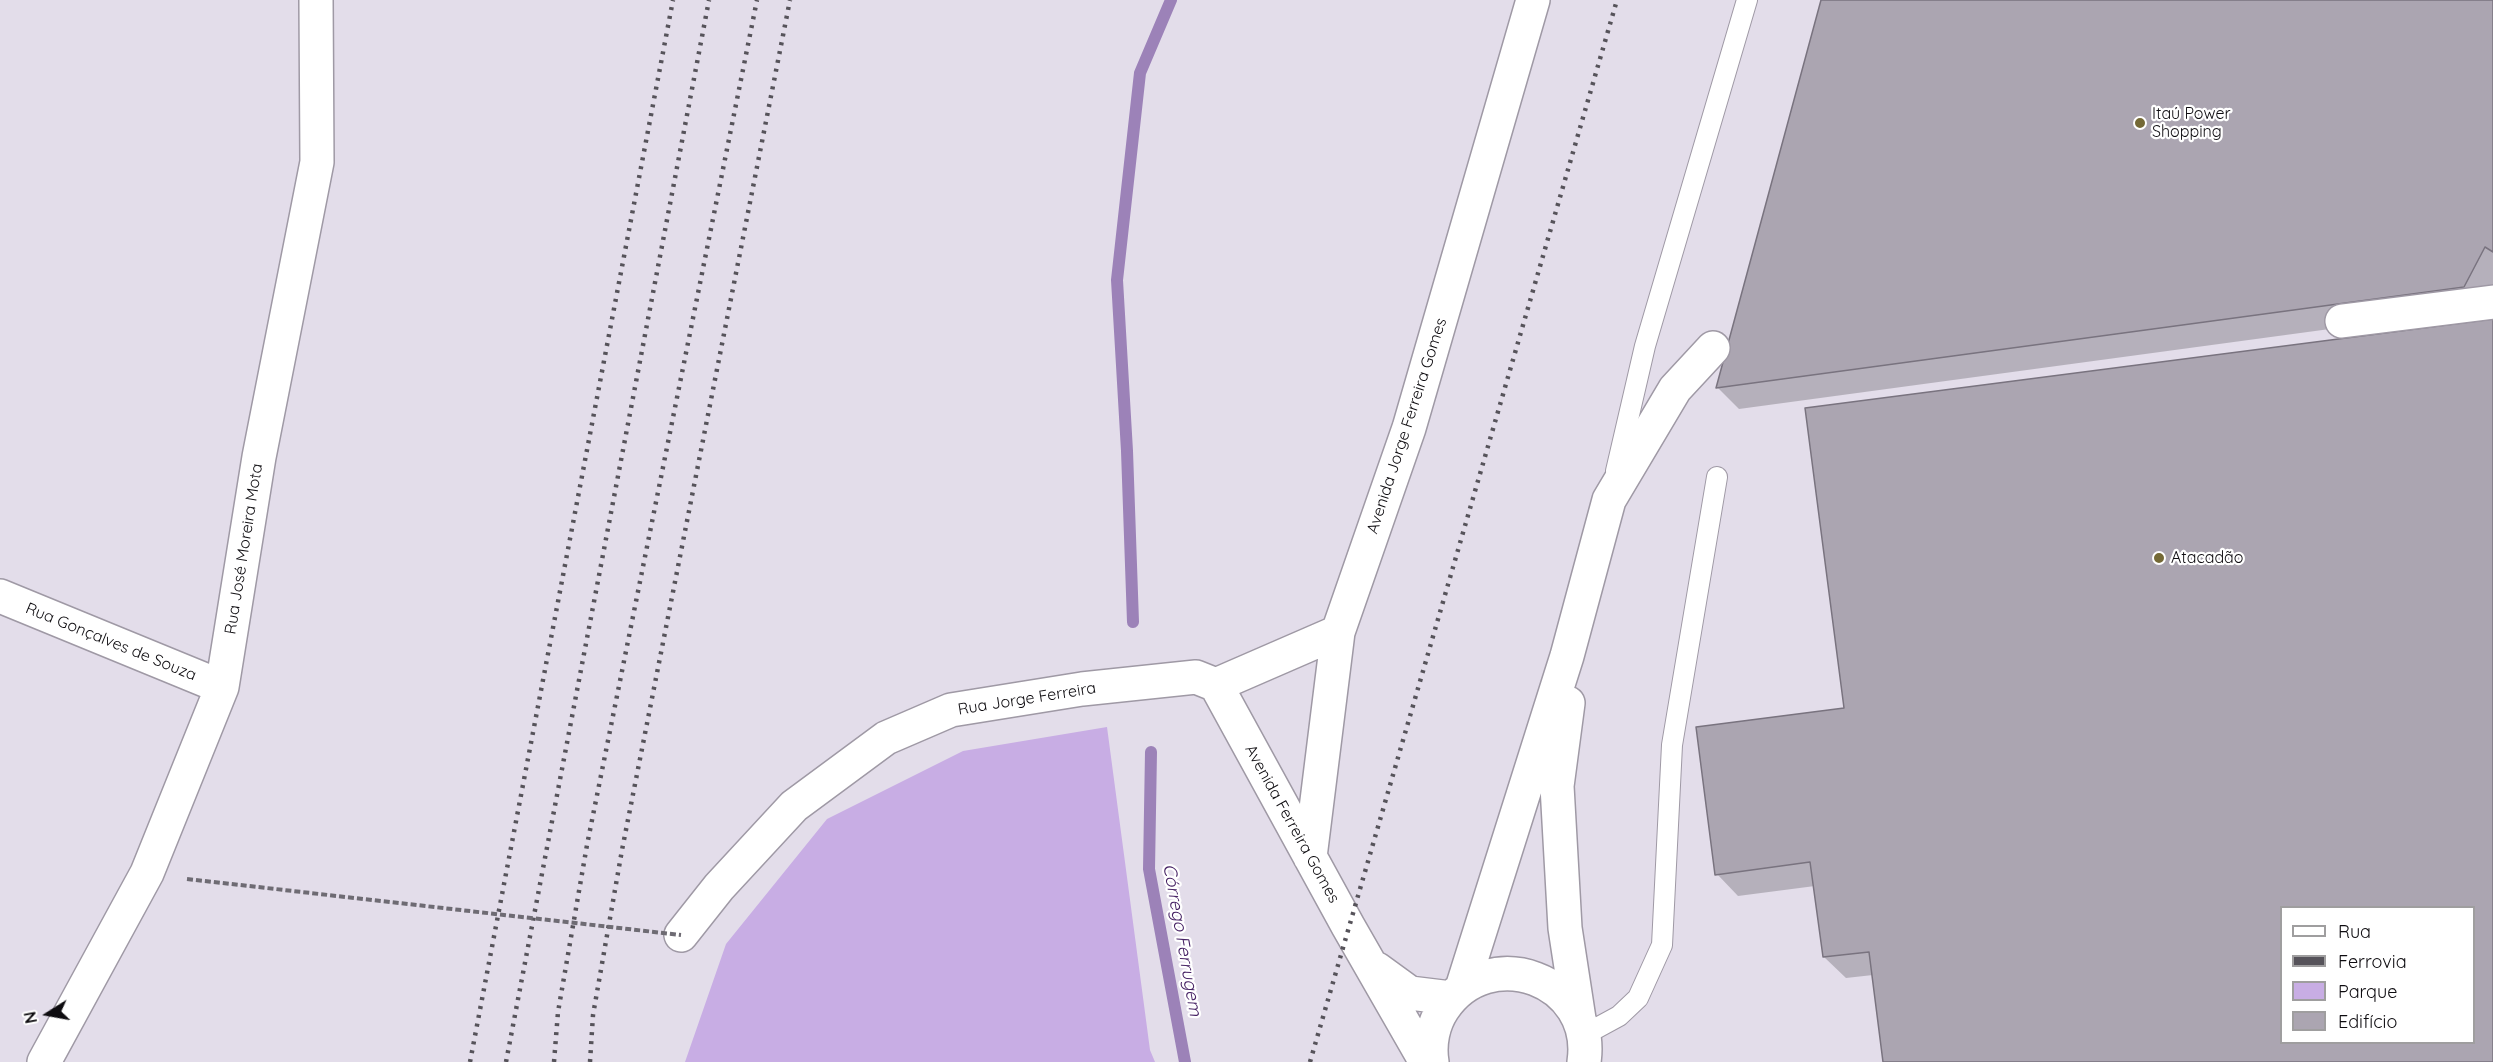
<!DOCTYPE html>
<meta charset="utf-8">
<style>
body{margin:0}
#map{position:relative;width:2493px;height:1062px;overflow:hidden;background:#e3ddea;font-family:Quicksand,sans-serif}
canvas{display:block}
.legend{position:absolute;left:2280px;top:906px;width:195px;height:138px;box-sizing:border-box;background:#fff;border:2px solid #9f9e9f;margin:0;padding:8px 10px;list-style:none;font-size:18px;color:#0e0c10}
.legend li{display:flex;align-items:center;gap:12px;height:30px}
.legend b{width:30px;border:2px solid #9f9e9f}
.north{position:absolute;left:18px;top:984px;width:60px;height:60px;-webkit-text-stroke:4px #fff;paint-order:stroke;rotate:259deg;font-size:16px;font-weight:700;line-height:24px;text-align:center;color:#0e0c10}
.north::after{content:'';display:block;margin:auto;width:21px;height:27px;background:#0e0c10;clip-path:polygon(50% 0,100% 100%,50% 72%,0 100%)}
</style>
<div id="map">
<canvas width="2493" height="1062"></canvas>
<ul class="legend">
<li><b style="height:8px;background:#fff"></b>Rua</li>
<li><b style="height:8px;background:#56535a"></b>Ferrovia</li>
<li><b style="height:16px;background:#c8ade4"></b>Parque</li>
<li><b style="height:16px;background:#aba5b1"></b>Edifício</li>
</ul>
<div class="north">N</div>
</div>
<script>
const g = document.querySelector('canvas').getContext('2d');
g.lineJoin = 'round';
function paint(path, color) {
  g.fillStyle = color;
  g.fill(path, 'evenodd');
}
function trace(path, color, width, dash) {
  g.strokeStyle = color;
  g.lineWidth = width;
  g.lineCap = dash ? 'butt' : 'round';
  g.setLineDash(dash || []);
  g.stroke(path);
}
function label(font, color, halo, rows, align = 'center') {
  g.font = font + ' Quicksand,sans-serif';
  g.lineWidth = 4.5;
  g.setLineDash([]);
  g.textBaseline = 'middle';
  g.strokeStyle = halo;
  g.fillStyle = color;
  for (const [text, x, y, turn = 0] of rows) {
    g.save();
    g.translate(x, y);
    g.rotate((+turn || 0) * Math.PI / 180);
    g.textAlign = isNaN(turn) ? turn : align;
    if (halo) g.strokeText(text, 0, 0);
    g.fillText(text, 0, 0);
    g.restore();
  }
}
paint(new Path2D(`
 M1107 727 1150 1050 1155 1062H685L726 944 827 819 963 751Z`), '#c8ade4');
paint(new Path2D(`
 M1823 0H2493V293L2485 308 1739 409 1717 387Z
 M2493 321V1062H1884L1873 975 1846 978 1824 957 1815 886 1738 896 1717 874 1845 710ZM2282 908H2474V1042H2282Z`), '#0003');
trace(new Path2D(`
 M1133 622 1127 451 1117 280 1140 73 1171 0
 M1151 752 1149 869 1185 1062`), '#9c82b8', 12);
const building = new Path2D(`
 M1821 0H2493V252L2485 247 2464 287 1716 388Z
 M2493 319V1062H1883L1869 952 1823 957 1810 862 1715 875 1696 727 1844 708 1805 408ZM2282 908H2474V1042H2282Z`);
paint(building, '#aba5b1');
trace(building, '#79737f', 1.5);
const lane = new Path2D(`
 M1616 471 1645 346 1747 0
 M1584 1035 1619 1016 1638 998 1662 945 1672 745 1717 477`);
const street = new Path2D(`
 M2342 321 2493 302
 M0 596 222 687
 M1216 685 1348 926 1426 1062
 M1568 703 1557 786 1565 928 1579 1019
 M1310 857 1338 632 1409 428 1533 0
 M681 935 719 887 794 806 886 738 951 710 1082 689 1196 677 1216 685 1338 632
 M1377 969 1410 993 1451 998
 M1462 988 1567 656 1609 500 1675 389 1713 348
 M44 1062 147 873 222 687 259 457 317 162 316 0
 M1432 1062C1429 1044 1433 1024 1443 1009 1489 940 1596 980 1584 1062`);
trace(lane, '#9f99a5', 22);
trace(street, '#9f99a5', 36);
trace(lane, '#fff', 20);
trace(street, '#fff', 33);
trace(new Path2D(`
 M470 1062 673 0
 M506 1062 709 0
 M554 1062 558 1012 587 845 757 0
 M590 1062 593 1015 622 850 790 0
 M1310 1062 1617 0`), '#56535a', 4.5, [3, 6]);
trace(new Path2D(`
 M187 879 681 935`), '#6e6b73', 4, [6, 3]);
for (const [x, y, r, color] of [
 [2140,123,6,"#746936"],
 [2159,558,6,"#746936"]
]) {
  const dot = new Path2D();
  dot.arc(x, y, r, 0, 2 * Math.PI);
  g.fillStyle = color;
  g.fill(dot);
  trace(dot, '#fff', 2);
}
label('16px', '#0e0c10', '#fff', [
 ["Itaú Power",2152,114],
 ["Shopping",2152,132],
 ["Atacadão",2171,558]
], 'left');
label('16px', '#0e0c10', '#fff', [
 ["Avenida Jorge Ferreira Gomes",1407,426,-72],
 ["Rua José Moreira Mota",244,549,-81],
 ["Rua Gonçalves de Souza",111,642,22],
 ["Rua Jorge Ferreira",1027,699,-9],
 ["Avenida Ferreira Gomes",1292,824,61]
]);
label('italic 18px', '#452063', '#fff', [
 ["Córrego Ferrugem",1182,940,80]
]);
</script>
